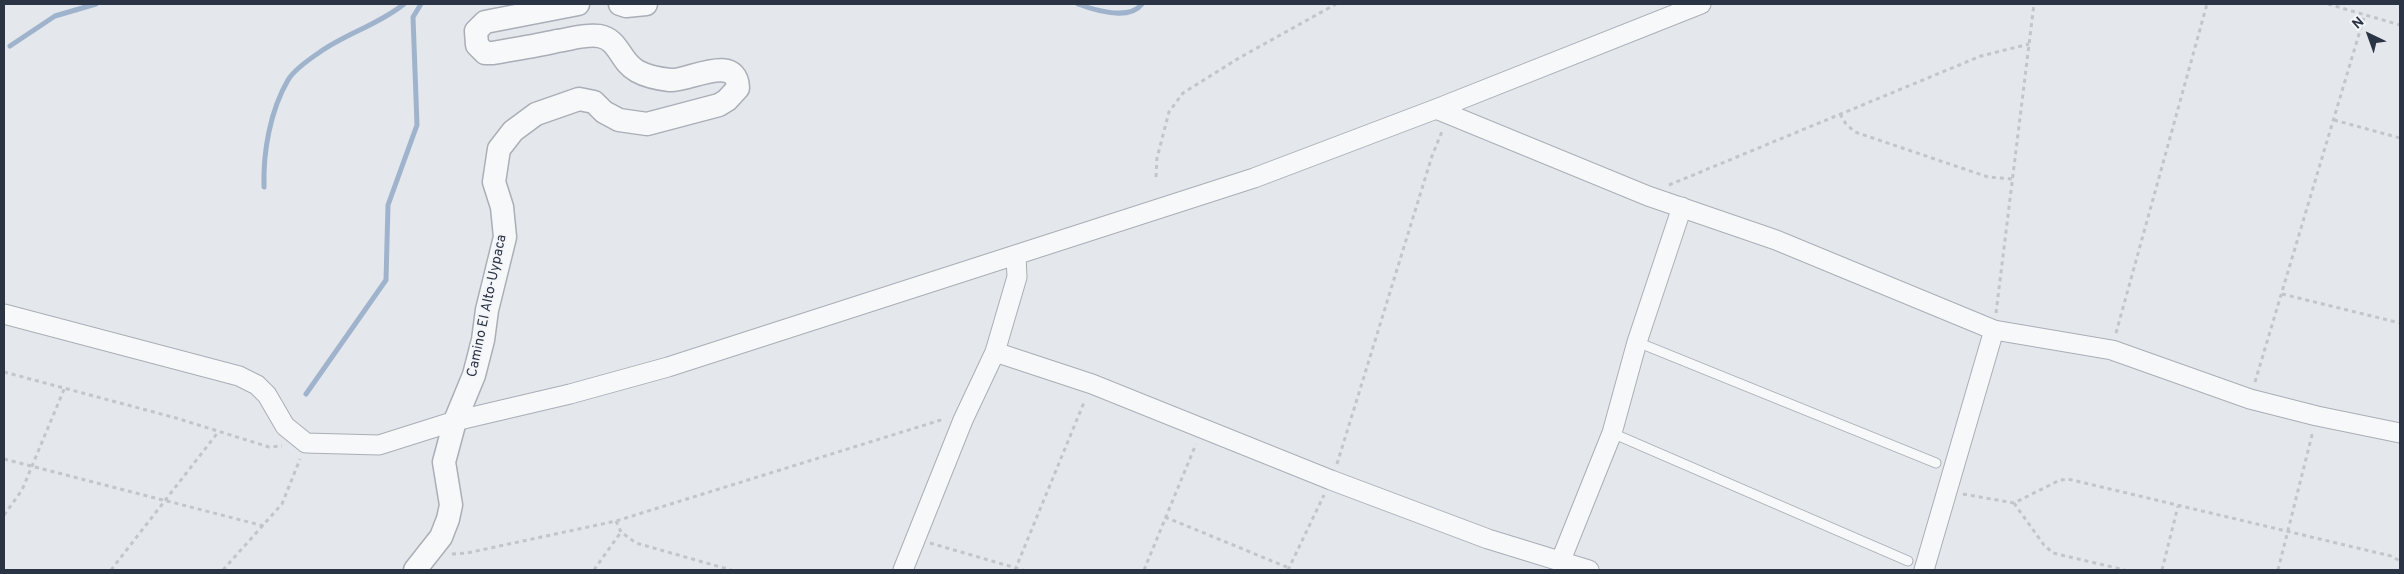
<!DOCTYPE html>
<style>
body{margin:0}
#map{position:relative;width:2404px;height:574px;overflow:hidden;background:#e4e7ec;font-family:Overpass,sans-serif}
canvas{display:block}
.frame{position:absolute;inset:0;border:5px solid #2b3445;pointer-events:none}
.north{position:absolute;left:2344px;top:10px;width:50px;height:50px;-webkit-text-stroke:4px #f4f6f9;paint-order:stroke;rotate:318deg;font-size:14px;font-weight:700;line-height:20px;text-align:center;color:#2b3445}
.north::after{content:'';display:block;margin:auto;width:18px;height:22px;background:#2b3445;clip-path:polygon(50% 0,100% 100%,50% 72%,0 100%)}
</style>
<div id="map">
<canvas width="2404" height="574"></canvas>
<div class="frame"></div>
<div class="north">N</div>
</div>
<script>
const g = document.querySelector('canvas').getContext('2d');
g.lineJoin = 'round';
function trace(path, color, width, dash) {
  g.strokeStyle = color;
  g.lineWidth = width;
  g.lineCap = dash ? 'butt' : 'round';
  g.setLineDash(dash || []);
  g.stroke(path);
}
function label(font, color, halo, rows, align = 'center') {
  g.font = font + ' Overpass,sans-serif';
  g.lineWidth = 4.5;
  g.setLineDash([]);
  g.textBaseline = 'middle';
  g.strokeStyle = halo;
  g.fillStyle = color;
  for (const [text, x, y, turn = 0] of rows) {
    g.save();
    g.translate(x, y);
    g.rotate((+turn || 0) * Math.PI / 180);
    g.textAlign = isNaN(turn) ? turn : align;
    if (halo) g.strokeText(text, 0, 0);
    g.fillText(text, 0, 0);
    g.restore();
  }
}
trace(new Path2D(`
 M1078 4C1094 10 1129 21 1142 4
 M10 46 55 16 96 4
 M264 187C263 152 270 111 288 80 294 70 311 58 320 52 347 33 378 25 404 4
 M306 394 386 280 388 205 417 125 413 17 421 4`), '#9fb4cc', 5);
const service = new Path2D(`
 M1637 342 1936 463
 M1612 433 1908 561`);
const minor = new Path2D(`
 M1436 109 1648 196 1776 240 1994 330 2112 350 2250 399 2317 416 2400 433
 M1016 256 1017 277 995 352 1092 384 1331 480 1488 539 1589 570
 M4 314 239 376 257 385 267 395 285 426 306 443 379 445 455 421 570 394 668 367 1254 178 1436 109 1701 4
 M1561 560 1612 433 1637 342 1682 207
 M903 570 963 420 995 352
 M1924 570 1994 330`);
const tertiary = new Path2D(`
 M620 4 626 6 646 4
 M415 570 441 537 448 519 451 505 444 462 455 421 474 375 483 340 487 310 505 237 502 207 494 182 499 149 513 131 536 114 579 99 594 102 604 112 619 120 647 124 719 105 727 100 738 88C737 52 687 82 670 80 660 79 646 76 637 71 620 62 619 39 599 36 585 34 571 39 557 41 536 46 515 49 493 53H485L477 45 476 31 485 22 578 4`);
trace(service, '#a9aeb7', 11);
trace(minor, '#a9aeb7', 21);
trace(tertiary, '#a9aeb7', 25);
trace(new Path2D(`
 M2328 4 2400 25
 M1840 114 1846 124 1855 132 1988 177 2013 179
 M2334 120 2400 138
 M1156 177 1157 158 1169 112 1183 93 1239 58 1336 4
 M1669 185 1981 56 2029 44
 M2282 294 2400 323
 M1996 313 2034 4
 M2116 333 2207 4
 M4 372 176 418 269 447 282 446
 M2255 382 2365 14
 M4 459 264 526
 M1337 464 1432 156 1443 129
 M1963 494 2014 503 2060 480 2068 479 2391 556 2400 561
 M2014 503 2044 545 2053 553 2125 570
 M4 515 22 490 65 387
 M1165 517 1289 568
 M616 521 621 532 636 543 731 570
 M930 543 1023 570
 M452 554 467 553 616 521 944 419
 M111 570 219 431
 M223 570 282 504 300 459
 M594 570 621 532
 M1015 570 1085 400
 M1144 570 1196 444
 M1288 570 1324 495
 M2162 570 2178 506
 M2278 570 2313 431`), '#c2c5cb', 3, [4, 4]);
trace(service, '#f7f8fa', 9);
trace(minor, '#f7f8fa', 19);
trace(tertiary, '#f7f8fa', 22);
label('14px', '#2b3445', '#f4f6f9', [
 ["Camino El Alto-Uypaca",488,306,-78]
]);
</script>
